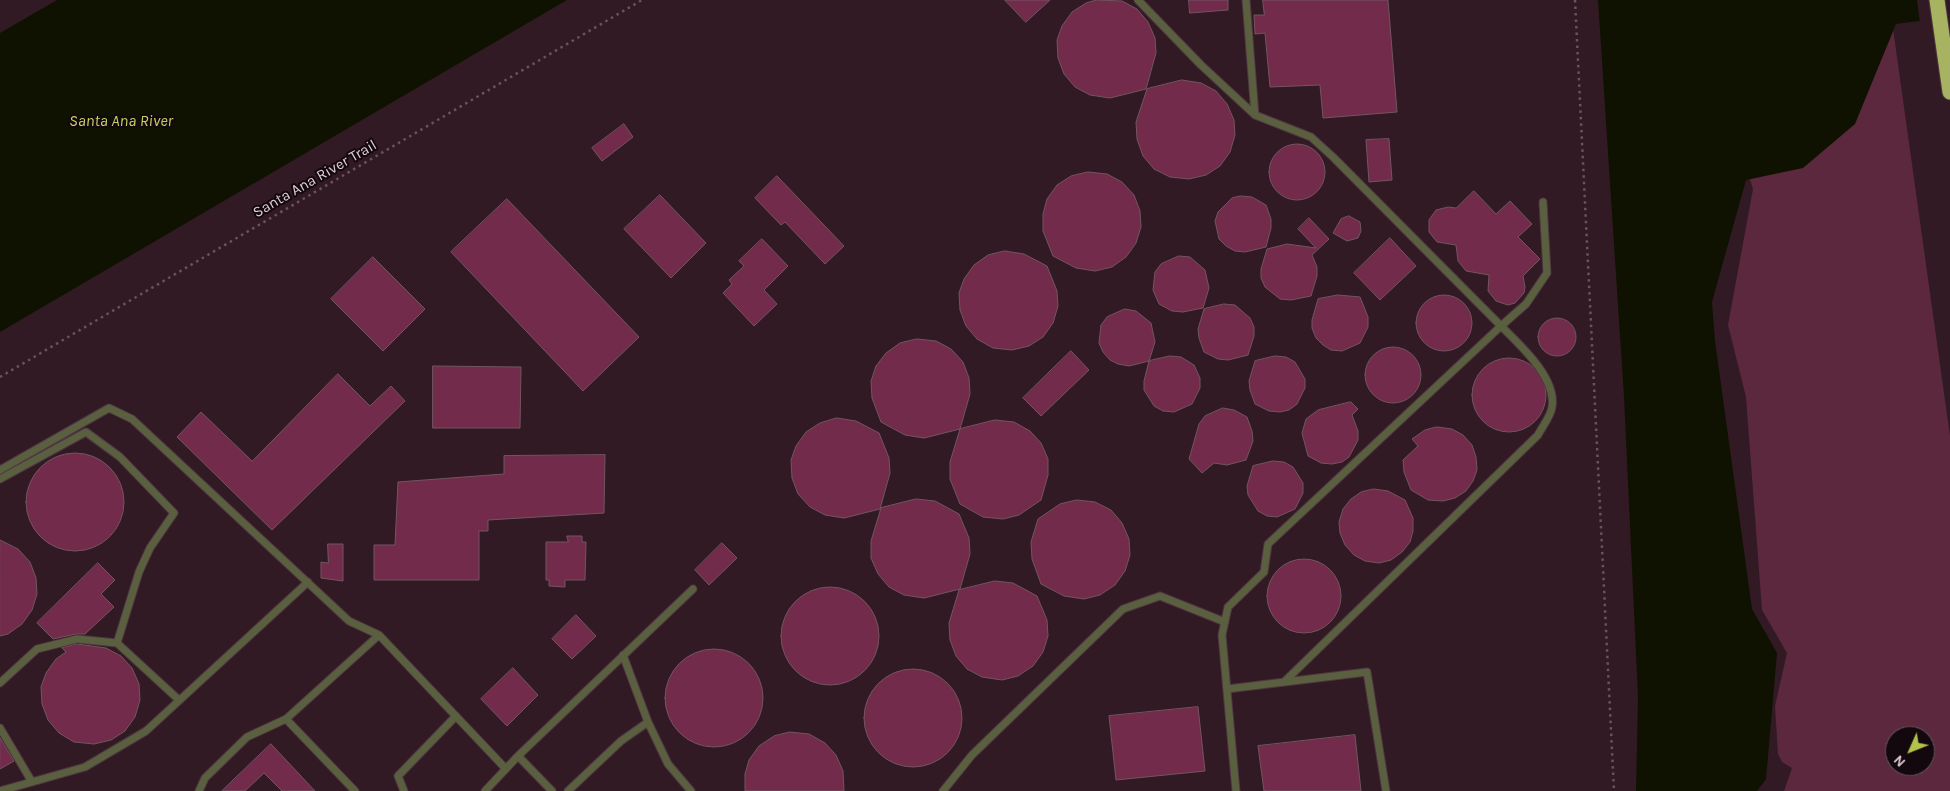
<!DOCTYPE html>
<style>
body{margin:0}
#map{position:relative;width:1950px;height:791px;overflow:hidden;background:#321a24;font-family:Karla,sans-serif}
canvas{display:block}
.north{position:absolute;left:1885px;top:726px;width:50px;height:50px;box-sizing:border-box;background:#13080d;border:1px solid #65575d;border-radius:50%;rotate:226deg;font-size:14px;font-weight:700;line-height:20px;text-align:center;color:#e0ced4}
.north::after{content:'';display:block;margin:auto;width:18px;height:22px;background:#b3c24b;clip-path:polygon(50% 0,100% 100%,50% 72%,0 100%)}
</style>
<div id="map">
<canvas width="1950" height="791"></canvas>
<div class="north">N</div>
</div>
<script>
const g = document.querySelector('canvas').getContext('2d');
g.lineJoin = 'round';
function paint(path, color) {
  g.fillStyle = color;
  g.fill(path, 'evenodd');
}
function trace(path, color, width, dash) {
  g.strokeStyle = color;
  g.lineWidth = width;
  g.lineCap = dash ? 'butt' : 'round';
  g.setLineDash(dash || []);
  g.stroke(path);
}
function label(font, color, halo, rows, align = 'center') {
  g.font = font + ' Karla,sans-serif';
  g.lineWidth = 4;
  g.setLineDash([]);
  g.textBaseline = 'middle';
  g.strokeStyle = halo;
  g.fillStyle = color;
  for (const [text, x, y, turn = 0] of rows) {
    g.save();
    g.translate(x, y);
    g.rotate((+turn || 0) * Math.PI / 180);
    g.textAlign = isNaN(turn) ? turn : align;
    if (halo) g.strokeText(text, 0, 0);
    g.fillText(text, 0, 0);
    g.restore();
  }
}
paint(new Path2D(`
 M1889 0 1950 436V791H1784L1792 768 1782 762 1778 754 1775 706 1787 653 1762 610 1746 397 1728 325 1753 189 1699 15ZM1895 736H1925V766H1895Z`), '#5b283e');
paint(new Path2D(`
 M57 0H567L0 332V33Z
 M1598 0H1950V17L1896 24 1855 124 1803 168 1746 180 1712 302 1715 341 1752 609 1777 653 1766 779 1757 791H1636L1638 697 1624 397Z`), '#0f1200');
paint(new Path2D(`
 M1917 0H1950V19L1920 23Z`), '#321a24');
const building = new Path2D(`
 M1005 0H1050L1026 22Z
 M1097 0 1122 1 1137 9 1148 22 1155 38 1156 53 1146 89 1110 98 1090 95 1075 87 1064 74 1058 58 1057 40 1062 26 1072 12 1086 3Z
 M1189 0H1228V10L1190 13Z
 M1263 0H1388L1397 112 1323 118 1320 85 1270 87 1265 33 1255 34 1254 15H1264Z
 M1182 80 1201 83 1216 91 1227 104 1234 120 1235 135 1230 152 1220 166 1206 175 1189 179 1170 177 1154 169 1143 156 1137 139 1136 122 1147 89Z
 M624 124 633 137 602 161 592 148Z
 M1389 139 1392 180 1369 182 1366 140Z
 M1269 172a28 28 0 1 1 56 0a28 28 0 1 1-56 0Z
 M1088 172 1107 174 1122 182 1134 195 1140 211 1141 227 1136 243 1126 257 1112 267 1095 271 1076 268 1053 256 1043 231V214L1047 199 1057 185 1071 176Z
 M777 176 844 246 825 264 785 222 781 225 755 198Z
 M1474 191 1496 214 1510 201 1532 224 1518 237 1540 259 1523 276 1525 287 1524 293 1515 303 1508 305 1496 301 1488 291 1489 275 1466 271 1458 261 1456 245 1437 242 1429 232V220L1436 210 1448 207 1456 208Z
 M660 195 706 243 671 278 624 229Z
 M1241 196 1252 197 1266 205 1271 219V228L1266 247 1245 252 1235 251 1226 246 1219 239 1215 221 1218 212 1232 198Z
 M507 199 639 337 583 391 451 252Z
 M1349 216 1360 222 1361 231 1358 238 1347 241 1333 233 1341 219Z
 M1309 218 1329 239 1312 255 1317 267V276L1311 296 1291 300 1280 299 1265 287 1261 278V269L1267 249 1287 244 1316 248 1298 229Z
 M1390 238 1416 266 1380 300 1354 273Z
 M762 239 788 266 764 290 777 304 754 326 723 293 732 284 729 280 744 266 739 261Z
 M1005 251 1024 254 1047 266 1057 291 1058 306 1053 323 1043 337 1029 346 1012 350 993 348 977 339 966 326 960 310 959 293 964 279 974 265 988 255Z
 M1179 256 1190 257 1205 270 1209 288 1203 308 1183 312 1172 311 1159 304 1153 290 1155 272 1161 264Z
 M373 257 425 309 383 351 331 299Z
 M1416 323a28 28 0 1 1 56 0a28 28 0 1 1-56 0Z
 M1338 295 1360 297 1368 317V327L1360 343 1342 351 1331 350 1323 345 1316 338 1312 328V320L1318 299Z
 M1224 304 1235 305 1250 318 1254 327V336L1248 355 1228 360 1218 359 1204 352 1199 338 1198 329 1204 309Z
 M1125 309 1136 311 1151 323 1155 342 1149 361 1129 366 1118 364 1110 360 1103 352 1099 343 1101 325 1107 317Z
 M1538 337a19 19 0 1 1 38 0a19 19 0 1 1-38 0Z
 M917 339 936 341 951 349 963 362 969 378 970 394 960 429 924 438 905 435 881 422 872 398 871 381 876 366 886 353 900 343Z
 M1365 375a28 28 0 1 1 56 0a28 28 0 1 1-56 0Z
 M1071 351 1089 370 1041 416 1023 398Z
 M1170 356 1181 357 1194 365 1200 378V388L1192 404 1174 412 1163 411 1154 406 1144 390V381L1149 361Z
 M1275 356 1286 357 1295 362 1305 379V388L1297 404 1289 410 1280 412 1269 411 1255 404 1250 390 1249 381 1255 361Z
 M1472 395a37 37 0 1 1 74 0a37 37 0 1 1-74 0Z
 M433 366 521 367 520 428H433Z
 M338 374 370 406 391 386 405 401 272 530 177 437 201 412 252 461Z
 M1351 402 1358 409 1352 415 1358 431V440L1349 457 1342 462 1332 464 1321 463 1308 456 1302 433 1306 419 1318 410Z
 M1223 408 1234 410 1247 417 1252 431 1253 441 1246 460 1227 465 1214 463 1202 473 1189 459 1199 424 1205 416Z
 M837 418 856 421 879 433 889 458 890 473 880 509 844 518 825 515 810 507 798 494 792 478 791 460 796 446 806 432 820 423Z
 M995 420 1014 422 1030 431 1041 443 1048 459V475L1041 500 1019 515 1003 519 983 517 960 504 950 479V462L960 429Z
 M1437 427 1452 429 1463 435 1472 445 1476 457 1477 470 1473 481 1466 491 1455 498 1443 501 1428 500 1411 490 1404 472 1403 460 1418 446 1412 439 1425 430Z
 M26 502a49 49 0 1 1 98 0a49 49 0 1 1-98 0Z
 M605 455 604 513 488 520V531H479V580H374V545H395L398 482 504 474V456Z
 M1273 461 1284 462 1293 467 1303 483V493L1295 509 1277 517 1267 516 1258 511 1248 495 1247 486 1253 466Z
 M1374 489 1388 491 1405 500 1413 518V531L1410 542 1402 552 1391 560 1379 563 1365 561 1354 555 1345 545 1340 533 1339 522 1343 509 1351 499 1361 492Z
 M916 499 935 501 959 514 969 538 970 554 960 589 924 598 904 595 889 587 878 574 871 558V541L881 508Z
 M1077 500 1095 502 1111 510 1122 523 1129 539 1130 555 1125 571 1115 585 1100 595 1084 599 1064 596 1041 584 1032 559 1031 542 1038 519 1060 504Z
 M567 536H582V542H586L585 580H565V587L549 586V580H546V542H568Z
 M0 540 18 549 30 562 36 578 37 594 32 610 22 624 8 634 0 636Z
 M722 543 737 558 709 585 695 570Z
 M328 544H343V581L321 578V562L328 563Z
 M1267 596a37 37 0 1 1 74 0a37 37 0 1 1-74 0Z
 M98 563 115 580 101 594 114 607 85 634H76L53 639 37 623Z
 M995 581 1013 583 1037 596 1047 620 1048 636 1043 652 1033 666 1018 676 1002 680 982 677 967 669 956 656 950 640 949 623 959 590Z
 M781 636a49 49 0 1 1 98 0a49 49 0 1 1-98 0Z
 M576 615 596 636 572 659 552 639Z
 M77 644 106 648 121 656 132 668 139 684 140 700 135 717 125 731 111 740 94 744 74 742 59 733 48 720 42 704 41 687 46 673 56 659 66 652 62 648Z
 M665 698a49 49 0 1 1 98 0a49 49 0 1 1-98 0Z
 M513 668 538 695 507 726 481 699Z
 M864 718a49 49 0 1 1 98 0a49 49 0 1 1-98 0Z
 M1198 707 1205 771 1116 780 1109 716Z
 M790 732 809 734 825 743 836 755 843 771 844 791H745V774L749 760 759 746 774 736Z
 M1355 735 1361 791H1264L1258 746Z
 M0 738 14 761 0 769Z
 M271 744 315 791H282L264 773 245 791H222Z`);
paint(building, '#732b4c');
trace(building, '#725560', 1);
const lane = new Path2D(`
 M1138 0 1201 65 1255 115 1311 137 1333 157 1501 326 1526 304 1547 273 1543 202
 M1246 0 1255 115
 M0 470 109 408 132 419 349 621 379 635
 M0 479 86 432 120 457 174 513 150 548 139 572 117 643 179 700
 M623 655 648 722 668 764 691 791
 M0 683 37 649 77 639 117 643
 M1227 689 1367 672 1386 791
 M286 719 379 635 506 769
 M0 728 32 782
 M518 756 552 791
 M0 791 85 767 146 731 308 582
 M199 791 205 778 247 737 286 719 355 791
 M404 791 398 776 456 716
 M485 791 518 756 693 589
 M568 791 621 741 648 722
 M943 791 972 755 1123 609 1160 596 1225 622
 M1236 791 1222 635 1228 607 1264 572 1268 544 1501 326C1520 345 1557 378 1552 407 1551 416 1542 427 1538 435L1284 682`);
const highway = new Path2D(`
 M1937 0 1950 92`);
trace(lane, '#4e3740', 9);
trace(highway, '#4e3740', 17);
trace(new Path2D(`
 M1575 0 1614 791
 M0 377 642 0`), '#69535c', 2.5, [2.5, 4]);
trace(lane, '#5a5f3f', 7);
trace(highway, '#a7b360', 15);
label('15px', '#e0ced4', '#13080d', [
 ["Santa Ana River Trail",315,179,-30]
]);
label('italic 16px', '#c5d464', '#13080d', [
 ["Santa Ana River",121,121]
]);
</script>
